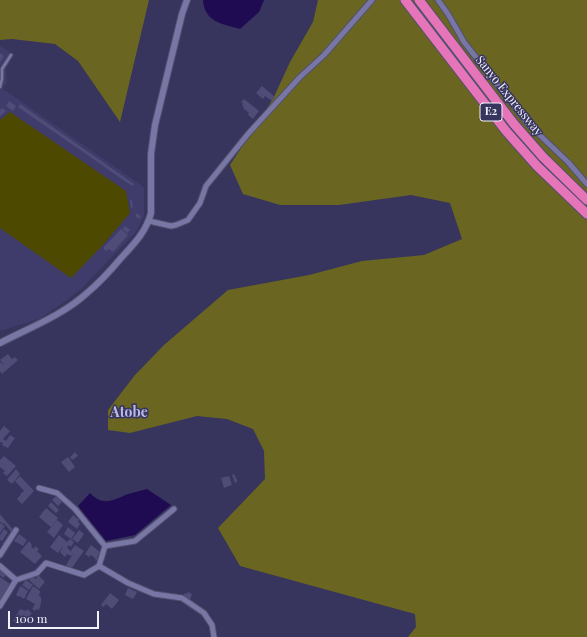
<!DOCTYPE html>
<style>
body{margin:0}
#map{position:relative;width:587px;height:637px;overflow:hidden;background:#37345d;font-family:"Playfair Display",serif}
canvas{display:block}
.scale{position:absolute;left:8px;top:611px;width:91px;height:18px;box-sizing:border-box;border:2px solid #f2f2fd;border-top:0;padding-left:5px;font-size:12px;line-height:14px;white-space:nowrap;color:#f2f2fd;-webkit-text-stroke:3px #37345d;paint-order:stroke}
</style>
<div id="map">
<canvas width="587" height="637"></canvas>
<div class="scale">100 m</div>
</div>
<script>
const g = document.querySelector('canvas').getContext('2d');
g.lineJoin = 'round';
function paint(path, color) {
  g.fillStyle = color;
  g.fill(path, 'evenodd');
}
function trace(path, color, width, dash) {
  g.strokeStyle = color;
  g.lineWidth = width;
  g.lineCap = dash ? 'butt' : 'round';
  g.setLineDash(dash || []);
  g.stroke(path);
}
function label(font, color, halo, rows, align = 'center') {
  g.font = font + ' "Playfair Display",serif';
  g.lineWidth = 3;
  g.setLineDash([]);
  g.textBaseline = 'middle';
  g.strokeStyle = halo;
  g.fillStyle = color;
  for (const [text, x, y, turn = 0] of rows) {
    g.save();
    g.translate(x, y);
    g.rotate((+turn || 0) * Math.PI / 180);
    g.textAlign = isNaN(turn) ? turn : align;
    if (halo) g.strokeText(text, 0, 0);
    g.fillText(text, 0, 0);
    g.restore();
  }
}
paint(new Path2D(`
 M0 46 14 55 6 68 7 83 2 88 144 187V216L136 232 81 289 66 301 39 319 0 331Z`), '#3f3b6b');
paint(new Path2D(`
 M10 112 126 191 130 213 102 246 71 278 0 228V120Z`), '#4e4900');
paint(new Path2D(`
 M0 0H149L120 122 78 61 55 44 12 39 0 40Z
 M318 0H587V637H408L416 627 415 614 240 566 218 528 265 479 264 451 253 429 227 419 197 416 130 433 108 430V410L135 375 164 345 228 290 309 275 362 261 424 255 462 239 450 203 411 195 339 205H280L243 194 230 165 273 99 290 62 313 22Z`), '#6a6622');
paint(new Path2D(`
 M203 0H264L259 12 240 29C223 24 204 22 203 0Z
 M147 489 171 505 135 535 106 541 78 506 90 493C103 507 114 500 128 494 134 492 141 491 147 489Z`), '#1e0b52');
paint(new Path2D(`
 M0 53 4 56 0 62Z
 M262 86 275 97 272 101 265 96 263 99 256 93Z
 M244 99 259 111 253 119 248 115 249 113 243 108 244 107 242 105 243 103 241 102Z
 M9 101 16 106 13 111 6 106Z
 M20 104 134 184 132 186 18 107Z
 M3 108 6 111 0 116V110Z
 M130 200H132L133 207 131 208Z
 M137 213 141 217 139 219 135 216Z
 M125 226 130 230 127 233 123 229Z
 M121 229 128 235 113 252 109 249 106 251 103 248Z
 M8 354 12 359 15 357 18 360 2 374 0 371V362L4 365 0 360Z
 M4 426 10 431 3 439 6 441 10 435 15 438 8 448 2 445 3 443 1 442 0 443V431Z
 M75 452 78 456 72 460 70 457Z
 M4 456 16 466 7 476 3 473 5 471 0 467V460Z
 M68 457 75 467 69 472 61 462Z
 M16 469 20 474 12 484 7 480Z
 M234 474 237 480V482L235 483 232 475Z
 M20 476 34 491 22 504 17 499 21 494V493L24 491 15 481Z
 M229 476 232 485 224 488 221 478Z
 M56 496 62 502 58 506 52 500Z
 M51 502 59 510 56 513 48 506Z
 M46 508 58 518 51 527 39 517Z
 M0 514 14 531 4 545 2 544 11 532 4 523 3 524 0 522Z
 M73 515 79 520 78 521 80 524 77 529 68 522Z
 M57 520 63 525 54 538 47 532Z
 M0 523 5 526 0 533Z
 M68 527 75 533 71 539 64 534Z
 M4 529 8 532 2 541 0 540V535Z
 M79 530 84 534 78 543 72 539Z
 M19 534 27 540 23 546 14 541Z
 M59 535 67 542 70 539 74 542 71 547 69 545 67 548 70 550V552L75 545 84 551 71 569 66 565 73 554 71 556 67 554 65 557 60 552 64 545 58 553 50 547Z
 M29 541 32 545 31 546 34 549 35 546 39 549 37 551 42 556 35 564 20 552Z
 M91 545 100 552 97 557 98 558 96 561 95 560 96 559 91 555 89 557 85 554Z
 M0 570 6 575 3 578 0 575Z
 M38 575 45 582 39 589 29 580 32 576 36 579Z
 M0 577 10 584 0 600Z
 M26 580 33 585 29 590 22 585Z
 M21 586 28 591 24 599 19 596 18 597 16 595 19 588Z
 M33 586 40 591 39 596 41 597V603L39 610 37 609 35 611 32 609 35 604 26 599Z
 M128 588 137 592 133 599 125 595Z
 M188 592 192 594 190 600 183 596 185 593 186 594Z
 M110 593 119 600 112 609 106 604 103 607 101 605Z
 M20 609 26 611 27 609 32 613 24 623 19 625 13 621Z`), '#4f4d78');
const service = new Path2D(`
 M0 87 2 79V69L11 55`);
const minor = new Path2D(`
 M438 0 448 14 464 42 528 124 568 162 587 184
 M149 221 171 226 176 225 188 220 200 203 206 186 248 134 300 77 324 55 372 0
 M39 488 57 493 75 509 105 546 135 541 174 509
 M0 555 16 530
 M0 566 16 580
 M99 566 128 583 154 594 182 598 204 613 212 625 214 637
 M0 606 16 580 37 573 46 563 84 575 99 566 105 546`);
const tertiary = new Path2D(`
 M0 343C29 328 63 315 87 293 99 283 111 270 121 258 134 244 146 232 151 213V154L155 125 182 14 187 0`);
const motorway = new Path2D(`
 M405 0 506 131 537 166 587 214
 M419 0 514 124 543 157 587 200`);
trace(service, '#524f6e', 4.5);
trace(minor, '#524f6e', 7);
trace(tertiary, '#524f6e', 8);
trace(motorway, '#524f6e', 11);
trace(service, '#7776a4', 2.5);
trace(minor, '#7776a4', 5);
trace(tertiary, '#7776a4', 6);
trace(motorway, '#e674b8', 9);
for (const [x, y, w] of [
 [491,112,22]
]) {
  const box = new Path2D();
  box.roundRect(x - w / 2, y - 9, w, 18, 3);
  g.fillStyle = '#37345d';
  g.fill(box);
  trace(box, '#f2f2fd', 1);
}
label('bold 11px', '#f2f2fd', null, [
 ["E2",491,112]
]);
label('12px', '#f2f2fd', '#37345d', [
 ["Sanyo Expressway",509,96,51]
]);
label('bold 14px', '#bbbaec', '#37345d', [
 ["Atobe",129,413]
]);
</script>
